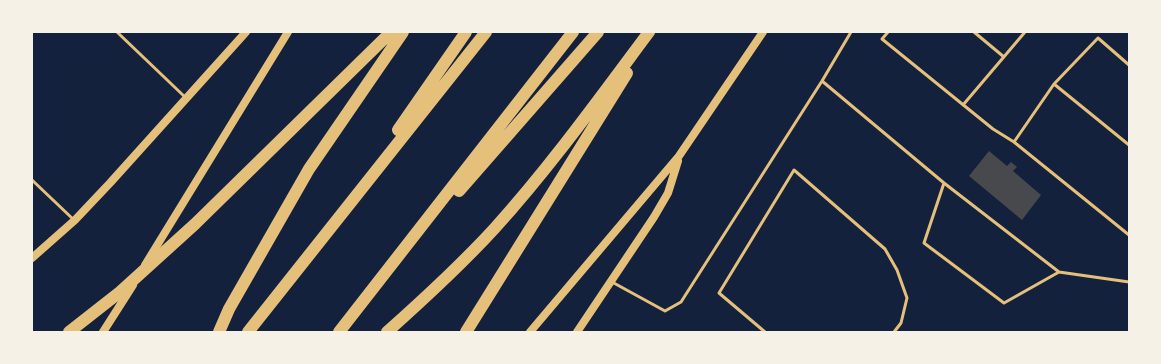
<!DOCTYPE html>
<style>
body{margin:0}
#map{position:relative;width:1161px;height:364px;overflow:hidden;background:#14213d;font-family:"Roboto Serif",serif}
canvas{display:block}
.frame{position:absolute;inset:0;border:33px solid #f6f1e7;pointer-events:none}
</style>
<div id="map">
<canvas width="1161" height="364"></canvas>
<div class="frame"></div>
</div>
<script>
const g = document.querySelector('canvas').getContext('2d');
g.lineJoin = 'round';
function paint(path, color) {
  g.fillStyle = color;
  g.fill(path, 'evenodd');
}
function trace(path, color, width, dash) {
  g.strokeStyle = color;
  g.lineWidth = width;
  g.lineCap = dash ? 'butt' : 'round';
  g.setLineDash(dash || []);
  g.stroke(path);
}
paint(new Path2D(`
 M989 151 1007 166 1011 162 1017 167 1013 171 1041 195 1022 220 969 176Z`), '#48494c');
trace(new Path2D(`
 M117 32 186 98
 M888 32 882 39 993 129 1014 142 1129 235
 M974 32 1004 57
 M822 81 944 183 1059 272 1004 303 924 243 944 183
 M1054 84 1098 38 1129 65
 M963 105 1025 32
 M1014 142 1054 84 1129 145
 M32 180 74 220
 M1059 272 1129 282
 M612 282 665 311 681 302 822 81 851 32
 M765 332 719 293 794 170 885 249 897 270 907 298 901 323 894 332`), '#e5c07b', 3);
trace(new Path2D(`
 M32 258 75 220 110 183 246 32
 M145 265 288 32
 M103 332 133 285
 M530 332 679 156 763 32
 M577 332 654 217 668 193 678 161`), '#e5c07b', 8);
trace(new Path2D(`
 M398 130 466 32
 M459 191 598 32
 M69 332 120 292 195 224 391 32
 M219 332 229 309 309 169 403 32
 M248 332 486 32
 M339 332 573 32
 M387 332C424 299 460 266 494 229 550 167 599 99 649 32
 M466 332 627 73`), '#e5c07b', 12);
</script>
